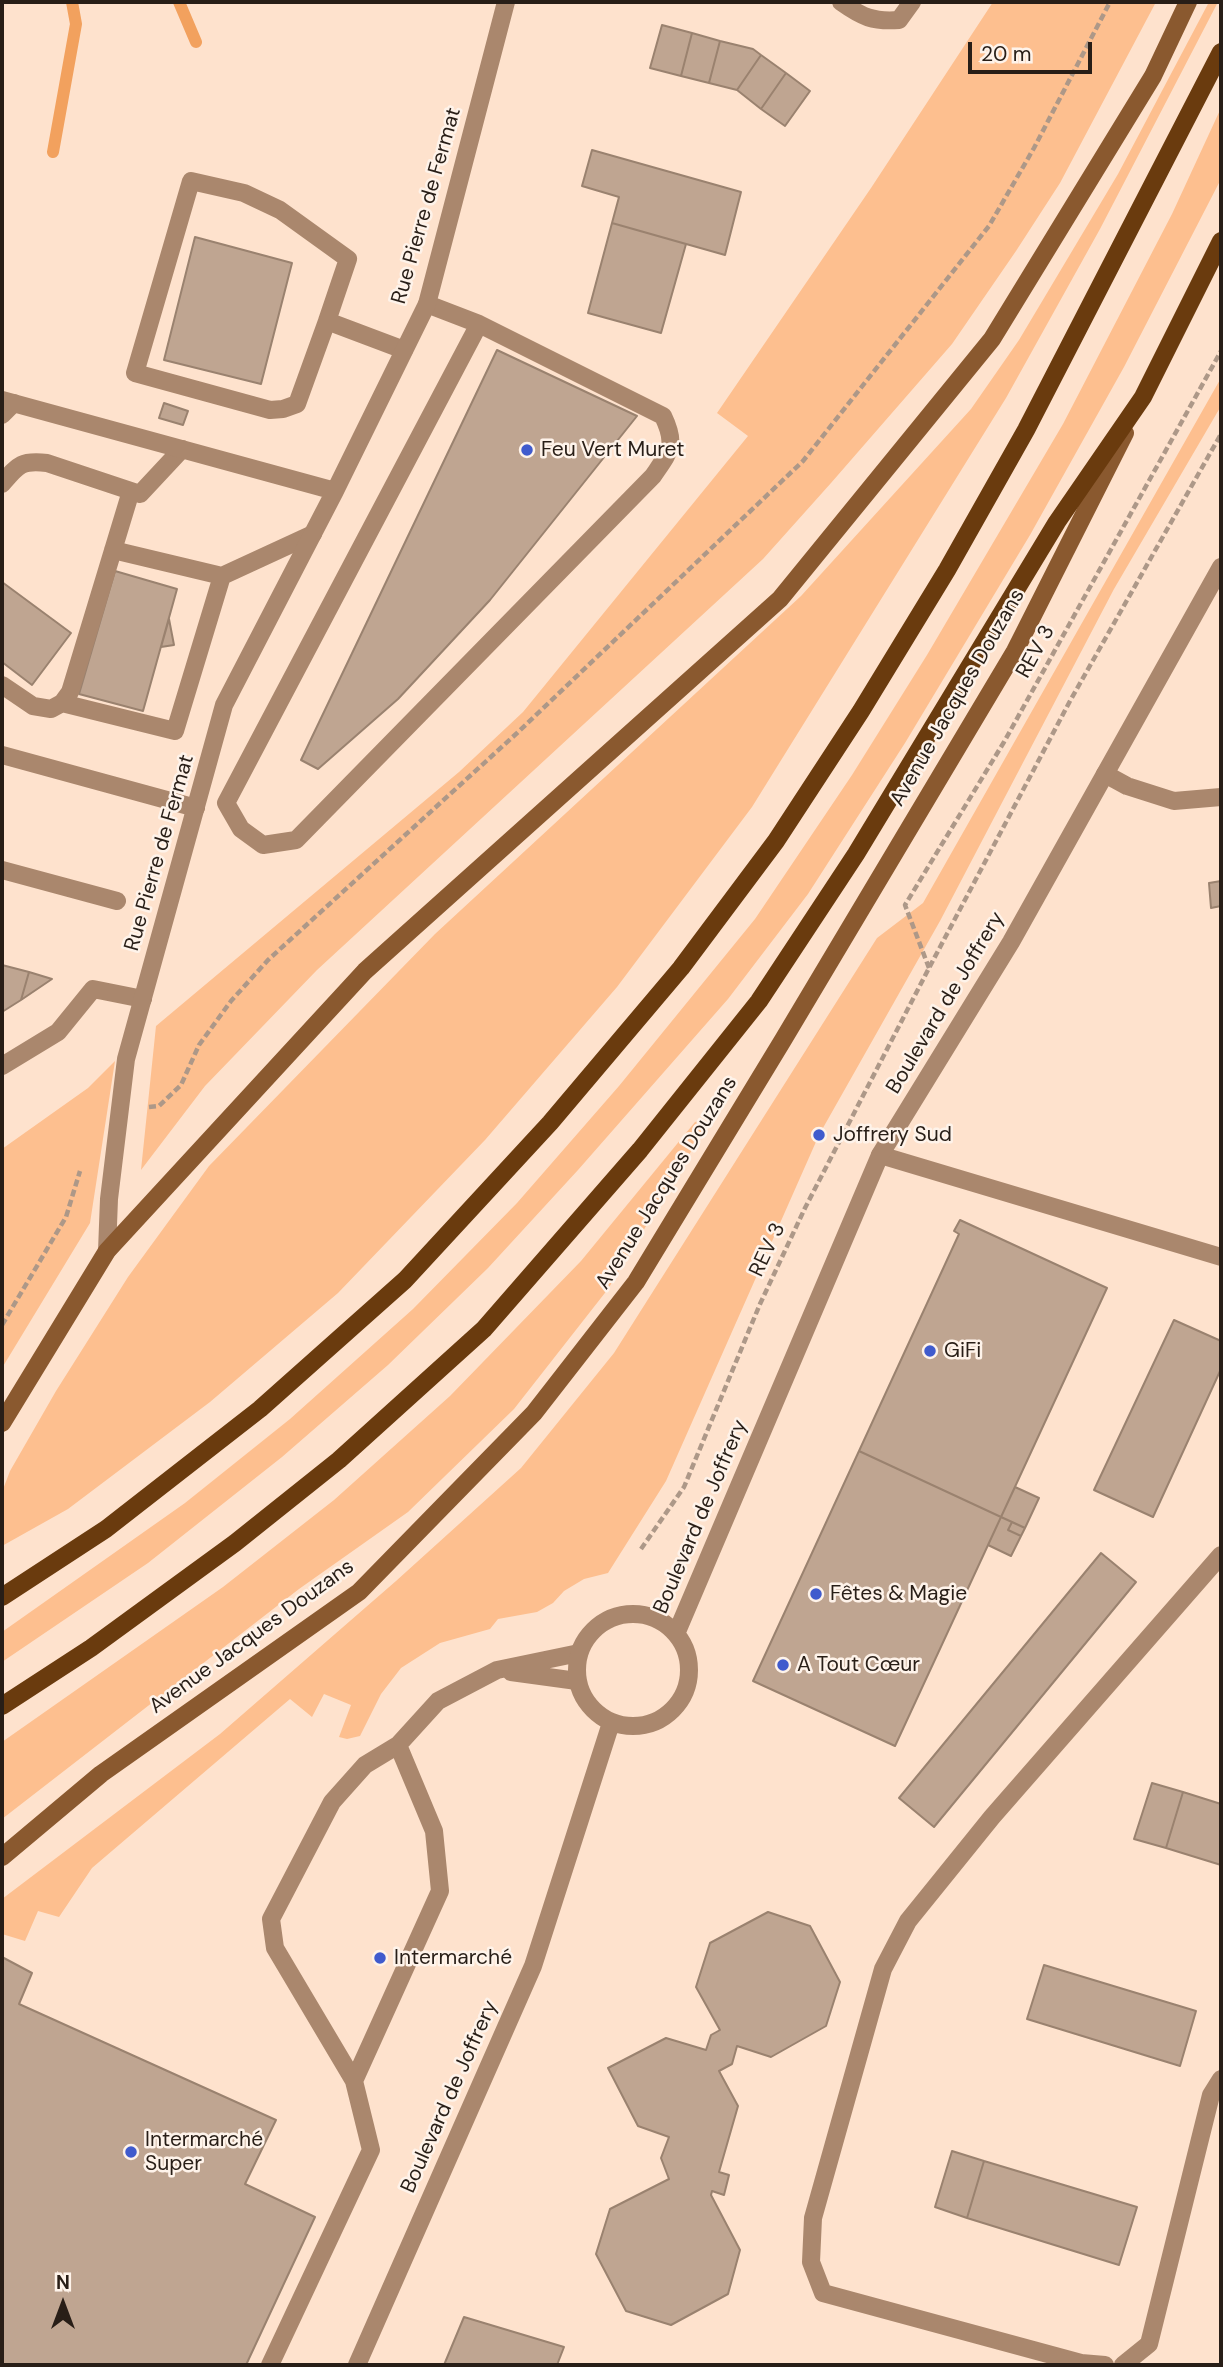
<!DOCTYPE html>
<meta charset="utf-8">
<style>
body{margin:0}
#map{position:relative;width:1223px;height:2367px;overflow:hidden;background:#fee2cd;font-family:"DM Sans",sans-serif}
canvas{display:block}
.frame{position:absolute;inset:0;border:4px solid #281e17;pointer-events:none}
.north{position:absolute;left:28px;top:2269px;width:70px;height:70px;-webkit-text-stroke:5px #fef3ea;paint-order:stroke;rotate:0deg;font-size:19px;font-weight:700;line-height:28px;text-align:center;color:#281e17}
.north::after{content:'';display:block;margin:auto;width:24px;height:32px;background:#281e17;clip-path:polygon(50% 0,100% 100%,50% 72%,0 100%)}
.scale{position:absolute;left:968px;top:42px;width:124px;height:32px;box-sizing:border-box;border:4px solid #281e17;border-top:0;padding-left:9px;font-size:21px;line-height:24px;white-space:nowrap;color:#281e17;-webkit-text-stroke:5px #fef3ea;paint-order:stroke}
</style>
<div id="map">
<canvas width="1223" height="2367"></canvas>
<div class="frame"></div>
<div class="north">N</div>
<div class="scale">20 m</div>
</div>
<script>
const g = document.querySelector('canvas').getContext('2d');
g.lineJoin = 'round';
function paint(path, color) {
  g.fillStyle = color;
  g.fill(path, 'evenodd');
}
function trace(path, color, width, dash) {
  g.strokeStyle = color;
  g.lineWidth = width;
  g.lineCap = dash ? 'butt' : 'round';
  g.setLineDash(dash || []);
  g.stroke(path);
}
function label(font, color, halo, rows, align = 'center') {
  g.font = font + ' "DM Sans",sans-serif';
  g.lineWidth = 5;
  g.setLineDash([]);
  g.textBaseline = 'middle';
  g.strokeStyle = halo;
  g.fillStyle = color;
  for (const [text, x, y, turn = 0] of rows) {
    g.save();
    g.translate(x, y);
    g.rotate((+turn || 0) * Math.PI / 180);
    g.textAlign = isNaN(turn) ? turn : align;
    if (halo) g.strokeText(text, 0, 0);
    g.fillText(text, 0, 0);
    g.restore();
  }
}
paint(new Path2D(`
 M993 2H1156L1060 183 1016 251 952 344 831 483 763 559 317 970 205 1086 141 1170 156 1026 459 772 523 712 748 436 717 413 871 188Z
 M1209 2H1218L1100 229 1006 398 752 807 617 987 485 1140 338 1293 210 1402 68 1509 2 1546V1492L10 1471 56 1391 128 1277 209 1166 435 934 801 596 971 409 1019 340 1118 174Z
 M1221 108V179L1124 367 1030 535 905 743 808 894 728 999 578 1170 488 1268 388 1365 282 1457 148 1563 2 1662V1632L185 1503 290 1419 413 1309 517 1203 619 1086 755 919 852 775 927 655 1063 424 1172 214Z
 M1221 378V406L1114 589 940 921 819 1135 666 1481 608 1573 584 1579 564 1591 553 1603 537 1612 498 1619 490 1629 440 1643 401 1668 381 1694 360 1736 347 1739 339 1737 351 1705 324 1694 312 1717 290 1699 92 1868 59 1917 38 1911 25 1941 2 1934V1899L220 1734 396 1581 521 1468 614 1353 877 938 923 903Z
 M115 1061 90 1223 2 1368V1149L88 1088Z
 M702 1120 706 1124 704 1130 608 1289 514 1409 408 1512 299 1589 2 1819V1742L223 1587 334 1500 450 1396 581 1261 695 1122Z`), '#fdbf8f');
trace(new Path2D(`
 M179 2 196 42
 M53 152 76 24 72 2`), '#f2a15e', 12);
const building = new Path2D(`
 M662 25 692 33 681 76 650 68Z
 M692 33 720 41 709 83 681 76Z
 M720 41 753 49 761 55 737 90 709 83Z
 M761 55 786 73 761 109 737 90Z
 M786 73 810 91 785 126 761 109Z
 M592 150 741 192 725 255 612 223 619 197 582 186Z
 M612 223 686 244 661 333 588 313Z
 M195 237 292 263 261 384 164 360Z
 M497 350 637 416 490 600 398 699 318 769 301 760Z
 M164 403 188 411 183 425 159 418Z
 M115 571 177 589 143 711 79 694Z
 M2 582 71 633 32 685 2 662Z
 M169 619 174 645 161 647Z
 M1221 881V906L1211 908 1209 883Z
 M2 965 29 972 21 1000 2 1012Z
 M29 972 52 979 21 1000Z
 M960 1220 1107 1288 1001 1517 859 1451 959 1234 954 1231Z
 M1174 1320 1221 1341V1369L1153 1517 1094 1490Z
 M859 1451 1001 1517 895 1746 753 1681Z
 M1015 1487 1039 1498 1025 1528 1001 1517Z
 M1001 1517 1012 1522 1008 1530 1021 1536 1011 1556 988 1545Z
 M1012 1522 1025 1528 1021 1536 1008 1530Z
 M1101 1553 1136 1582 934 1827 899 1798Z
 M1152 1783 1183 1792 1166 1848 1134 1839Z
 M1183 1792 1221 1804V1865L1166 1848Z
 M768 1912 810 1926 840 1982 826 2026 771 2057 737 2046 732 2064 719 2071 738 2106 719 2172 729 2175 724 2195 712 2191 711 2195 740 2250 728 2294 671 2325 626 2311 596 2254 610 2209 669 2179 661 2158 669 2137 638 2126 608 2068 666 2038 706 2050 711 2035 720 2030 696 1987 710 1943Z
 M2 1957 32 1973 19 2004 276 2120 245 2184 315 2217 246 2365H2Z
 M1044 1965 1196 2011 1180 2066 1027 2019Z
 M952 2151 984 2161 967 2218 935 2207Z
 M984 2161 1137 2207 1119 2265 967 2218Z
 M464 2317 564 2347 557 2365H444Z`);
paint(building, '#bfa591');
trace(building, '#9a826f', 2);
trace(new Path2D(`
 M929 968 905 905 1004 742 1221 351
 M149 1107 159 1106 181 1085 199 1045 231 1001 268 960 516 734 803 461 989 226 1034 148 1110 2
 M2 1325 66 1217 80 1171
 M641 1549 684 1487 760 1304 805 1208 929 968 1070 701 1221 434`), '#ad9888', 4.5, [7, 3.5]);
trace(new Path2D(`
 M841 2C862 17 873 22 899 20L912 2
 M427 304 479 324 663 416C677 445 670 451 653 476L296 840 263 845 241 829 226 803 479 324
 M327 321 297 404 283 409 270 410 135 373 191 181 244 193 280 210 348 259 327 321 404 350
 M2 415 14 403
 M2 484C18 465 21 460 47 463L140 494 182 449
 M113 550 222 576 313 534
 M2 685 33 706 51 709 62 703 70 692 131 491
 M62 703 175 731 222 576
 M2 755 196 808
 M1105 774 1127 786 1174 801 1221 797
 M2 870 117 901
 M2 1066 58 1032 93 989 143 999
 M880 1155 1221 1257
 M511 1672 577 1681
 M354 2081 275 1948 271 1919 332 1802 365 1765 398 1745
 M270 2365 371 2150 354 2081 440 1891 434 1831 398 1745 438 1701 497 1670 579 1653
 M1105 2365 1081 2363 823 2293 811 2262 813 2218 883 1969 908 1921 992 1817 1221 1555
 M1123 2365 1149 2344 1211 2095 1221 2079`), '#aa876d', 18);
trace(new Path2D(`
 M2 400 335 491 427 304 506 2
 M107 1251 109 1199 126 1059 224 705 335 491
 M577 1670a56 56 0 1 1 112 0a56 56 0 1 1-112 0Z
 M676 1634 880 1155 1011 942 1221 567
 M357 2365 533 1966 611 1723`), '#aa876d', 18);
trace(new Path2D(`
 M2 1423 107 1251 365 971 780 599 992 339 1153 76 1188 2
 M2 1857 101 1774 359 1592 534 1413 636 1282 783 1040 1015 651 1125 433`), '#8a592f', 18);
trace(new Path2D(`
 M2 1597 106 1529 260 1409 405 1280 550 1123 681 968 776 841 861 711 947 570 1026 430 1221 52
 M2 1706 91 1648 235 1543 339 1460 484 1329 640 1150 759 1001 856 854 1057 522 1143 397 1221 241`), '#6a3b0e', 18);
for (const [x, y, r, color] of [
 [527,450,7,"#405bcd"],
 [819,1135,7,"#405bcd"],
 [930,1351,7,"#405bcd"],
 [816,1594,7,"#405bcd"],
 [783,1665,7,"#405bcd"],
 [380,1958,7,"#405bcd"],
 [131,2152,7,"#405bcd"]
]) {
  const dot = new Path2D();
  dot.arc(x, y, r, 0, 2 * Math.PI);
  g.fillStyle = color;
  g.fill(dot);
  trace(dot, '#fef3ea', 2.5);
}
label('21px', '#281e17', '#fef3ea', [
 ["Rue Pierre de Fermat",427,206,-74],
 ["REV 3",1036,652,-61],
 ["Avenue Jacques Douzans",958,698,-60],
 ["Rue Pierre de Fermat",160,853,-74],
 ["Boulevard de Joffrery",946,1003,-59],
 ["Avenue Jacques Douzans",667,1183,-58],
 ["REV 3",768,1250,-65],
 ["Boulevard de Joffrery",701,1517,-67],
 ["Avenue Jacques Douzans",252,1637,-36],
 ["Boulevard de Joffrery",450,2097,-66]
]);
label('21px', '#281e17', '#fef3ea', [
 ["Feu Vert Muret",541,450],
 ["Joffrery Sud",833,1135],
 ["GiFi",944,1351],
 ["Fêtes & Magie",830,1594],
 ["A Tout Cœur",797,1665],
 ["Intermarché",394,1958],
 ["Intermarché",145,2140],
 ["Super",145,2164]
], 'left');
</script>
